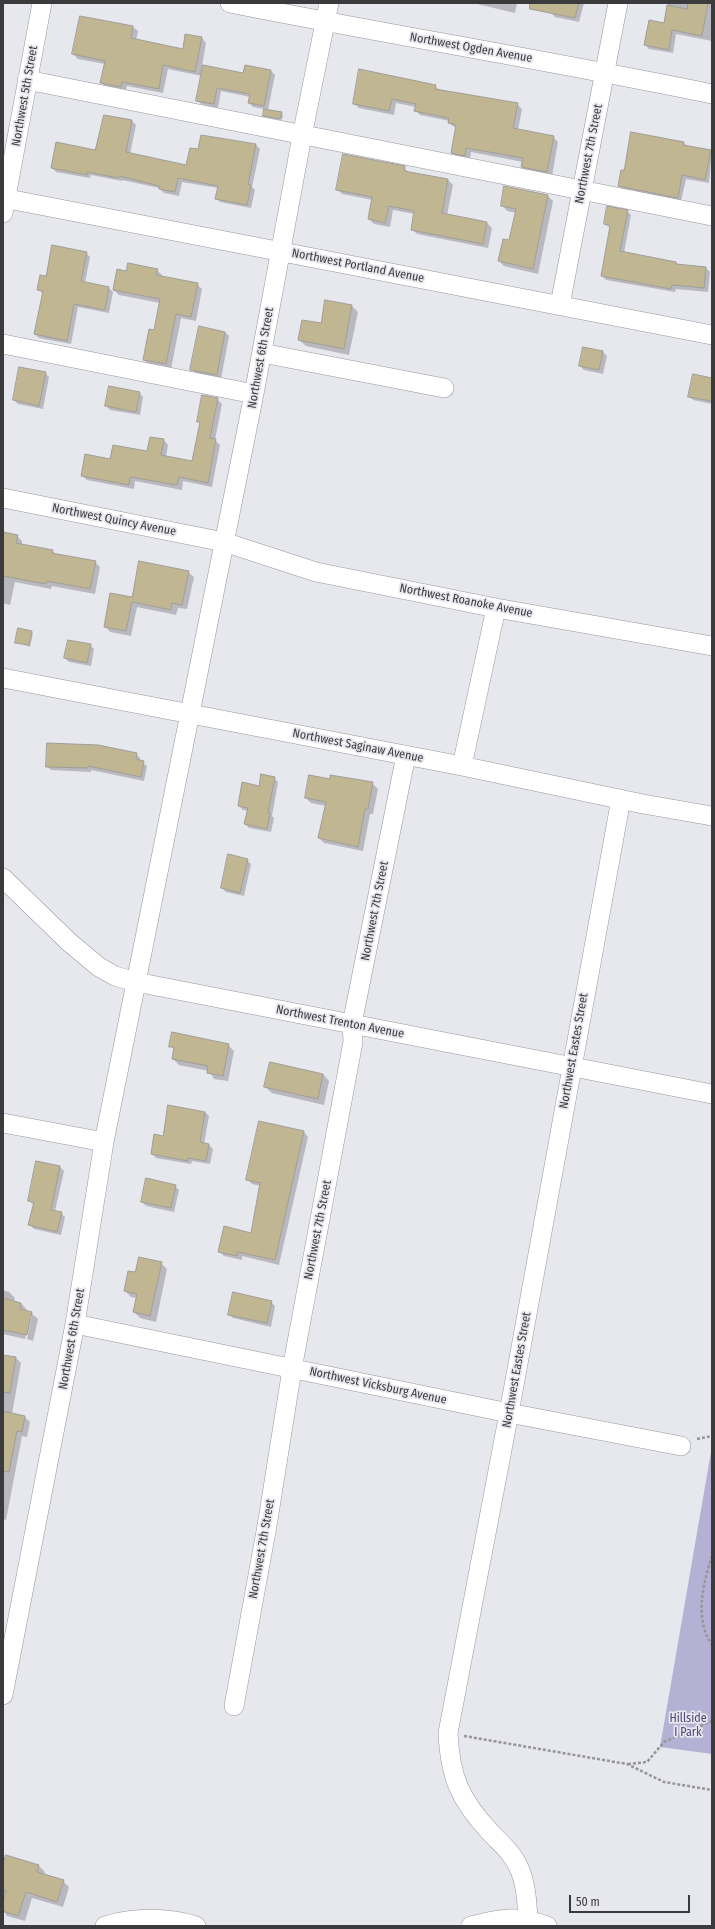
<!DOCTYPE html>
<style>
body{margin:0}
#map{position:relative;width:715px;height:1929px;overflow:hidden;background:#e7e7ee;font-family:"Fira Sans Condensed",sans-serif}
canvas{display:block}
.frame{position:absolute;inset:0;border:4px solid #3b3a3d;pointer-events:none}
.scale{position:absolute;left:569px;top:1895px;width:121px;height:18px;box-sizing:border-box;border:2px solid #3b3a3d;border-top:0;padding-left:5px;font-size:12px;line-height:14px;white-space:nowrap;color:#3b3a3d;-webkit-text-stroke:3px #e7e7ee;paint-order:stroke}
</style>
<div id="map">
<canvas width="715" height="1929"></canvas>
<div class="frame"></div>
<div class="scale">50 m</div>
</div>
<script>
const g = document.querySelector('canvas').getContext('2d');
g.lineJoin = 'round';
function paint(path, color) {
  g.fillStyle = color;
  g.fill(path, 'evenodd');
}
function trace(path, color, width, dash) {
  g.strokeStyle = color;
  g.lineWidth = width;
  g.lineCap = dash ? 'butt' : 'round';
  g.setLineDash(dash || []);
  g.stroke(path);
}
function label(font, color, halo, rows, align = 'center') {
  g.font = font + ' "Fira Sans Condensed",sans-serif';
  g.lineWidth = 3.5;
  g.setLineDash([]);
  g.textBaseline = 'middle';
  g.strokeStyle = halo;
  g.fillStyle = color;
  for (const [text, x, y, turn = 0] of rows) {
    g.save();
    g.translate(x, y);
    g.rotate((+turn || 0) * Math.PI / 180);
    g.textAlign = isNaN(turn) ? turn : align;
    if (halo) g.strokeText(text, 0, 0);
    g.fillText(text, 0, 0);
    g.restore();
  }
}
paint(new Path2D(`
 M712 1446V1754L660 1747Z`), '#b4b1d4');
paint(new Path2D(`
 M473 3H517L515 13Z
 M553 3H584L579 22 555 17 551 13Z
 M668 3H712V41L676 34 673 53 649 49 645 45 664 24Z
 M133 27 138 31 136 40 183 50 202 38 206 43 202 66 244 74 246 66 271 71 275 75 268 110 281 113 283 115 282 120 265 117 264 115 265 109 253 107 249 103 250 97 221 91 218 108 201 104 197 100 202 76 168 69 163 93 127 86 125 92 106 88 102 83 105 64 78 59 73 54Z
 M435 86 439 90 517 104 522 109 518 130 553 137 558 142 552 176 527 172 522 167 523 162 471 152 470 160 457 158 452 153 457 129 449 123 450 121 420 115 415 110 416 107 396 103 394 115 359 108 354 103Z
 M132 121 136 125 130 154 187 166 199 150 256 145 260 149 252 187 255 190 251 208 220 202 216 198 218 188 182 182 179 196 164 193 159 188 122 180V181L91 175 90 178 56 172 52 168 96 151Z
 M684 143 687 146 712 153 709 183 686 179 681 201 623 190 619 186 625 171Z
 M404 167 409 173 448 180 453 185 447 215 487 223 492 228 488 248 417 234 412 229 415 214 393 210 390 227 374 224 369 219 373 200 342 194 337 189Z
 M548 196 553 201 538 274 504 266 499 261 510 241 517 213 507 211 502 205Z
 M627 211 631 215 624 253 676 263 678 265 706 268 710 272 708 292 676 289 675 292 606 280 602 276 611 228 605 224Z
 M86 253 90 257 85 283 109 288 113 292 109 313 78 307 71 344 39 338 35 334 43 294 38 289 46 277Z
 M157 270 162 275V277L197 284 202 289 196 321 181 318 171 369 149 364 144 360 155 331 160 303 119 295 114 290 127 272Z
 M352 306 358 312 349 355 306 346 299 340Z
 M225 332 229 336 221 379 196 374 192 370Z
 M603 352 607 356 603 374 584 370 580 366Z
 M45 373 49 377 43 409 18 404 14 400Z
 M712 379V404L693 400 689 396Z
 M139 393 143 397 140 415 110 410 106 406Z
 M217 399 222 404 215 440 220 445 212 487 183 481 182 490 135 481 134 489 87 480 82 476 111 460 148 453 164 440 168 445 166 457 193 462 201 424 198 421Z
 M3 533 17 536 22 541V545L52 551 56 554 95 562 100 567 95 594 52 586 51 589 15 582 10 605 3 603Z
 M188 572 194 577 187 609 178 608 176 615 137 607 131 636 110 632 105 626 133 598Z
 M31 632 33 633 30 647 16 642Z
 M90 645 94 649 91 666 69 662 65 658Z
 M136 754 140 758V761L147 766 144 781 91 770V772L51 770 47 766Z
 M274 778 278 782 272 816 274 818 271 832 249 828 245 824 248 811 243 810 239 806 260 787Z
 M330 780 372 783 378 789 373 814H370L363 851 324 843 319 838 326 806 311 803 306 798Z
 M247 860 251 864 244 896 226 892 222 888Z
 M228 1045 234 1051 228 1081 214 1079 209 1071 179 1065 173 1059 174 1050 171 1046Z
 M323 1074 329 1081 324 1105 272 1093 265 1087Z
 M205 1112 209 1116 204 1144 209 1145 213 1149 210 1164 192 1161 191 1164 156 1158 152 1154 164 1137Z
 M260 1122 304 1132 308 1137 279 1265 242 1256V1260L224 1256 219 1251 252 1234 261 1186 252 1184 247 1179Z
 M60 1167 64 1171 55 1211 61 1213 65 1217 61 1235 34 1229 30 1225 34 1205 29 1201Z
 M175 1186 179 1190 174 1212 146 1206 142 1202Z
 M161 1263 167 1269 156 1322 140 1318 134 1312 137 1298 131 1297 125 1291 136 1274Z
 M3 1290 9 1292 15 1298 14 1302 21 1303 27 1310 26 1312 31 1313 38 1319 33 1341 27 1339 32 1316H30L25 1339 3 1334Z
 M271 1302 275 1306 271 1327 233 1318 229 1314Z
 M3 1356 16 1358 21 1363 12 1414 25 1417 30 1422 27 1437 22 1436 6 1520 3 1519Z
 M6 1856 39 1866 45 1872 44 1875 63 1881 69 1887 63 1907 32 1898 25 1921 7 1916 3 1911 6 1895 3 1893V1867Z`), '#0003');
const building = new Path2D(`
 M530 3H579L575 18 530 9Z
 M688 3H708L702 36 672 30 669 50 644 45 649 20 664 23 667 5 687 9Z
 M80 16 133 26 131 38 183 49 185 34 202 37 195 72 163 65 159 89 122 82 121 87 100 83 105 61 72 54Z
 M203 65 243 73 245 65 271 70 264 106 248 103 250 94 217 88 214 104 196 101Z
 M359 69 436 85 435 89 518 103 513 128 554 136 547 172 521 167 523 158 466 148 465 156 451 153 456 125 448 123 449 118 414 111 416 104 392 99 389 111 353 104Z
 M264 109 282 112 280 119 263 116Z
 M104 115 132 120 126 152 186 165 190 148 198 149 201 135 256 144 248 184 251 185 247 205 215 199 218 186 178 178 175 192 159 189V186L119 176 118 178 87 172V175L51 168 56 142 95 150Z
 M631 132 684 142 683 145 711 150 705 180 682 175 678 198 618 186 621 170H624Z
 M343 154 405 166 404 171 448 179 442 213 487 222 483 244 411 230 414 211 389 206 385 223 368 219 372 197 336 190Z
 M504 186 548 195 533 269 498 261 503 239 509 240 516 209 501 206Z
 M607 206 628 210 620 251 676 262V264L706 267 704 288 672 285 671 289 601 276 610 226 604 224Z
 M52 245 87 252 81 281 109 287 105 310 74 304 67 341 34 334 43 291 37 290 40 275 46 276Z
 M128 263 158 269 156 275 198 283 191 317 176 314 166 364 143 360 149 329 154 330 160 299 113 290 117 269 126 271Z
 M325 300 352 305 344 349 298 340 302 320 321 323Z
 M199 326 225 332 217 375 190 370Z
 M583 347 603 351 599 370 579 366Z
 M19 367 46 372 39 406 13 400Z
 M693 374 712 378V401L688 397Z
 M109 386 140 392 136 412 105 406Z
 M202 395 218 398 210 438 216 439 208 483 179 477 177 485 130 477 129 485 81 476 85 454 110 459 113 445 147 451 150 437 164 439 161 455 192 461 200 422H197Z
 M3 532 18 535 16 543 53 550 52 553 96 561 90 589 47 581 46 584 3 576Z
 M139 561 189 571 182 605 172 603 171 610 132 602 126 631 104 627 110 593 132 597Z
 M18 628 32 631 29 645 15 643Z
 M68 640 91 644 87 663 64 658Z
 M47 743 98 745 137 753 136 759 144 761 141 777 88 766V768L46 767Z
 M261 774 275 777 268 813H270L267 829 244 824 248 808 238 806 242 782 259 786Z
 M309 775 330 779V775L373 782 368 809H365L358 847 318 838 326 802 305 798Z
 M228 854 248 859 240 893 221 888Z
 M172 1032 229 1044 223 1076 207 1073 208 1066 172 1059 174 1047H169Z
 M270 1062 323 1074 318 1099 264 1087Z
 M168 1105 205 1112 200 1142 209 1144 206 1161 188 1158V1161L151 1154 154 1134 163 1136Z
 M259 1121 304 1131 275 1260 238 1252 237 1256 218 1252 224 1226 251 1233 260 1183 246 1180Z
 M36 1161 60 1166 51 1210 62 1212 57 1232 28 1225 34 1202 28 1201Z
 M146 1178 176 1185 171 1208 141 1202Z
 M139 1257 162 1262 150 1316 133 1312 137 1294 124 1291 128 1271 135 1272Z
 M233 1292 272 1301 267 1323 228 1315Z
 M3 1298 21 1303 20 1309 32 1312 27 1335 3 1330Z
 M3 1355 16 1357 10 1393 3 1392Z
 M3 1411 25 1416 22 1432 17 1431 9 1472 3 1471Z
 M6 1855 39 1865 37 1872 64 1880 57 1902 26 1892 18 1916 3 1911V1901L6 1891 3 1890V1864Z`);
paint(building, '#c1b692');
trace(building, '#9f9d96', 1);
const minor = new Path2D(`
 M230 3C390 35 552 61 712 94
 M27 80 712 216
 M3 198 712 335
 M3 213 42 3
 M560 305 618 3
 M3 344 254 394
 M262 353 444 388
 M3 498 224 542 316 572 496 608 712 646
 M3 678 462 766 643 804 712 816
 M462 766 496 608
 M3 878 69 942 99 967 115 976 136 982 712 1094
 M3 1123 104 1142
 M75 1324 509 1413 681 1446
 M3 1695 75 1324 104 1142 254 394 302 136 329 3
 M234 1706 267 1526 292 1369 353 1042 352 1024 406 755
 M528 1919C527 1902 526 1883 519 1868 513 1853 501 1844 490 1832 460 1800 450 1777 448 1733L509 1413 621 799
 M105 1926C133 1917 168 1917 196 1926
 M471 1926C502 1918 516 1915 547 1926`);
trace(minor, '#97969d', 20);
trace(new Path2D(`
 M697 1439 712 1436
 M712 1556C703 1584 694 1619 712 1645
 M464 1736 627 1764 664 1782 712 1790
 M628 1764 647 1762 664 1742 712 1721`), '#95959a', 2.5, [3, 2]);
trace(minor, '#fff', 19);
label('12px', '#3b3a3d', '#e7e7ee', [
 ["Northwest Ogden Avenue",471,48,10],
 ["Northwest 5th Street",25,96,-80],
 ["Northwest 7th Street",589,154,-79],
 ["Northwest Portland Avenue",358,266,11],
 ["Northwest 6th Street",261,358,-80],
 ["Northwest Quincy Avenue",114,520,11],
 ["Northwest Roanoke Avenue",466,601,11],
 ["Northwest Saginaw Avenue",358,746,11],
 ["Northwest 7th Street",375,911,-79],
 ["Northwest Trenton Avenue",340,1022,11],
 ["Northwest Eastes Street",574,1051,-80],
 ["Northwest 7th Street",318,1230,-79],
 ["Northwest 6th Street",72,1339,-80],
 ["Northwest Eastes Street",517,1370,-80],
 ["Northwest Vicksburg Avenue",378,1386,12],
 ["Northwest 7th Street",262,1549,-80]
]);
label('12px', '#4f4778', '#e7e7ee', [
 ["Hillside",688,1719],
 ["I Park",688,1733]
]);
</script>
